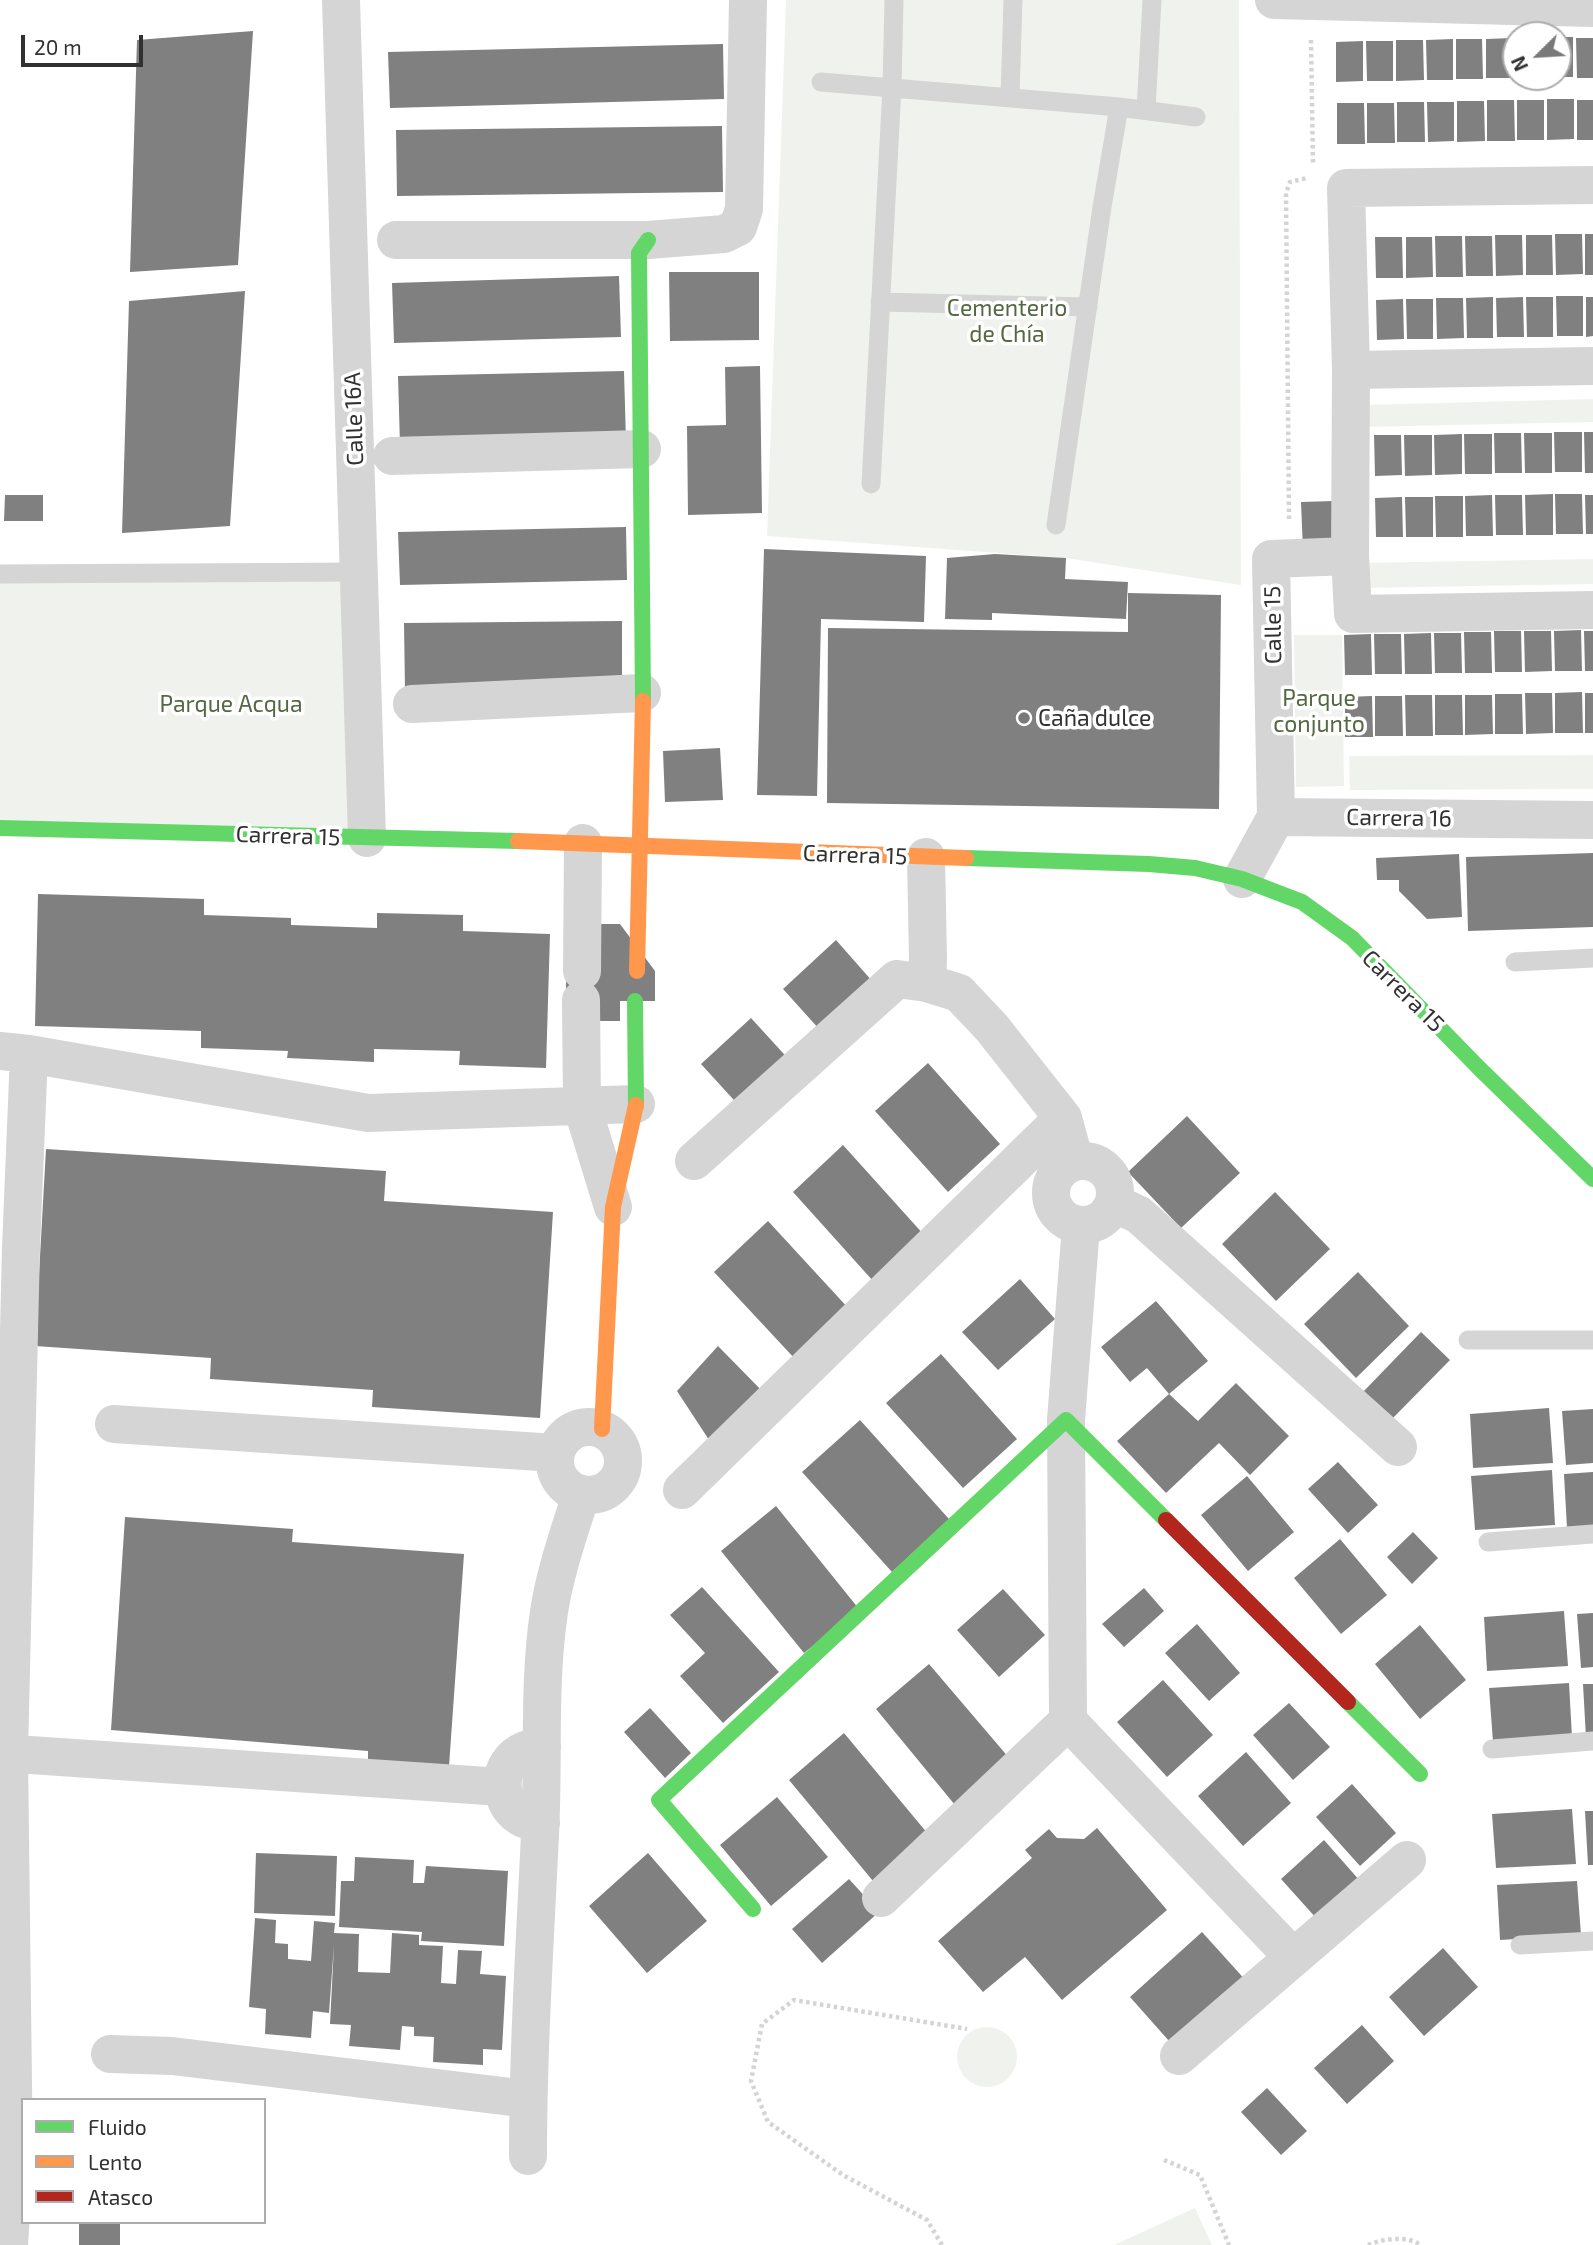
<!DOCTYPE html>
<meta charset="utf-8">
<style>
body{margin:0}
#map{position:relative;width:1593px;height:2245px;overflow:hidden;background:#fff;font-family:"Exo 2",sans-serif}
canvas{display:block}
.legend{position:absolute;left:21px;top:2098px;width:245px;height:126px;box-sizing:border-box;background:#fff;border:2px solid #adadad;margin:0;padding:9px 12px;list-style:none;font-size:21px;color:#313131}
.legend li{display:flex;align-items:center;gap:14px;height:35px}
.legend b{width:35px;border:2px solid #adadad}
.north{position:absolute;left:1502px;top:21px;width:70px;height:70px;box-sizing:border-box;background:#fff;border:2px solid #adadad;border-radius:50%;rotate:246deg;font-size:19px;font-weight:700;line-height:28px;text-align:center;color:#313131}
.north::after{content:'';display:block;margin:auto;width:24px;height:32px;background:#797979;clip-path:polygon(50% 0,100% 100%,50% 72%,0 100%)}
.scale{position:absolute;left:21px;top:35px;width:122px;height:32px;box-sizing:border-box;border:4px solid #313131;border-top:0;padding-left:9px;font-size:21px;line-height:24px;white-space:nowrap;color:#313131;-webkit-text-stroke:5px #fff;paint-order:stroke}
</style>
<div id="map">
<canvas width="1593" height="2245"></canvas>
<ul class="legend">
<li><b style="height:9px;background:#63d668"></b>Fluido</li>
<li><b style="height:9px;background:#ff974d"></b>Lento</li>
<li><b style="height:9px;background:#b3261e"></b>Atasco</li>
</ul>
<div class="north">N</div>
<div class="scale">20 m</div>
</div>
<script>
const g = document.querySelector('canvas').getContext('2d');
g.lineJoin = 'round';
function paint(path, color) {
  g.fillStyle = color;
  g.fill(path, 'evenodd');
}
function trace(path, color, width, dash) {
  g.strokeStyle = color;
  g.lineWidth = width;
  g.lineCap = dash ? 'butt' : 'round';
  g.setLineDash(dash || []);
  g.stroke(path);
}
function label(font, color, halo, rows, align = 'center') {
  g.font = font + ' "Exo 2",sans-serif';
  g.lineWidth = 7;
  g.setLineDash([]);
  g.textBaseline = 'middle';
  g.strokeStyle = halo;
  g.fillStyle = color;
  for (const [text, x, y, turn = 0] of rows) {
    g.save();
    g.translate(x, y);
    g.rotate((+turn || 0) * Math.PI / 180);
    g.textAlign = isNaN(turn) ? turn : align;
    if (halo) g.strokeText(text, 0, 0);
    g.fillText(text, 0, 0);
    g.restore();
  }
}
paint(new Path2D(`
 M786 0H1239L1241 585 1066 558 767 536Z
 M1593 399V422L1363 427 1362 405Z
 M1593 559V584L1360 588 1359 563Z
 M359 572 367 838 0 828V574Z
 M1294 635H1342L1344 786 1296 787Z
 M1593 755V789L1350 790 1349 756Z
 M957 2057a30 30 0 1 1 60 0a30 30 0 1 1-60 0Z
 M1195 2208 1212 2245H1114Z`), '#f0f3ed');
paint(new Path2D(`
 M253 31 238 265 130 272 137 40Z
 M1558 37H1573V77H1558Z
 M1513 38V78H1486V39Z
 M1576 38H1593V78H1577Z
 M1453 39V80H1427L1426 40Z
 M1456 39H1482L1483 79H1456Z
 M1396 40H1423L1424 80 1396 81Z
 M1363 41V81L1336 82V42Z
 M1366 41H1393V81H1367Z
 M723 44 724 99 390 108 388 52Z
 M1547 99H1574V139L1547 140Z
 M1487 100H1514L1515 141H1487Z
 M1517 100H1544V140H1517Z
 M1577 100H1593V140H1577Z
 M1457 101H1484L1485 141 1457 142Z
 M1397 102H1424L1425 142H1397Z
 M1427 102H1454V141L1428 142Z
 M1337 103H1364L1365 144H1337Z
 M1367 103H1394L1395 143H1367Z
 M722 126 723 192 397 196 396 130Z
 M1555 234H1582L1583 274 1556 275Z
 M1585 234H1593V275H1585Z
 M1495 235H1522L1523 275 1496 276Z
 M1526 235H1552L1553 275H1526Z
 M1435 236H1462L1463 277H1436Z
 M1465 236H1492L1493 276H1466Z
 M1375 237H1402L1403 278H1376Z
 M1406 237H1432L1433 277 1406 278Z
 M669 272H759V340L670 341Z
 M619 276 621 337 394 343 392 283Z
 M245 291 230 526 122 533 129 301Z
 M1556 296H1583V336H1557Z
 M1493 297V338H1467L1466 298Z
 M1523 297 1524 337H1497L1496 298Z
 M1526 297H1553V337H1527Z
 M1586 297H1593V336L1586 337Z
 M1436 298H1463L1464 338 1437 339Z
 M1403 299 1404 339 1377 340 1376 300Z
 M1406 299H1433V339H1407Z
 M760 366 762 513 688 515 687 426 726 425 725 367Z
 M624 371 626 441 400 445 398 376Z
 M1554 432H1582V472H1555Z
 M1584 432H1593V473H1585Z
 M1494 433H1521L1522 473H1495Z
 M1524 433H1552V473H1525Z
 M1462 434V474L1435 475 1434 435Z
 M1464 434H1492V474H1465Z
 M1374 435H1401L1402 475 1375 476Z
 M1404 435H1432V475L1405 476Z
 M1553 494V535H1526L1525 495Z
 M1555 494H1582L1583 534H1556Z
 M5 495H43V521H4Z
 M1492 495 1493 536H1466L1465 496Z
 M1495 495H1522L1523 535H1496Z
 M1585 495H1593V534H1586Z
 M1435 496H1463V537H1436Z
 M1402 497 1403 537H1376L1375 498Z
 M1405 497H1433V537H1406Z
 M1333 501 1335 549 1303 551 1301 502Z
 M626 527 627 580 400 585 398 532Z
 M764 549 926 556 924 622 821 619 817 796 757 795Z
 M995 554 1066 558 1065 579 1128 582 1126 619 992 613V620L945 619 947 558Z
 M1128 593 1221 595 1219 809 827 803 828 628 1128 632Z
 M622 621V689L405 691 404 623Z
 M1581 630 1582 671H1555L1554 631Z
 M1494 631H1521L1522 672H1495Z
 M1524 631H1551L1552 671 1525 672Z
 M1584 631H1593V671H1585Z
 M1464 632H1491L1492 673H1465Z
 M1431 633 1432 674H1405L1404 634Z
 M1434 633H1461L1462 673H1435Z
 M1371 634 1372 675H1345L1344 635Z
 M1374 634H1401L1402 674H1375Z
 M1582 692 1583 733H1555V693Z
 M1525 693H1552L1553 733 1526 734Z
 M1585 693H1593V733H1585Z
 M1495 694H1522L1523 734H1495Z
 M1405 695H1432L1433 736H1406Z
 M1435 695H1462L1463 735H1435Z
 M1465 695H1492L1493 734 1465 735Z
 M1372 696 1373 737H1345V697Z
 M1375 696H1402L1403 736H1375Z
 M720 748 723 800 665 802 663 751Z
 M1593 853V927L1468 931 1466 857Z
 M1459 854 1462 917 1427 919 1399 891V880H1377L1376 858Z
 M38 894 204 899V915L291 918V925L377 928V913L463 915V931L550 934 546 1068 459 1065 460 1051 374 1049V1062L287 1058 288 1051 201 1048V1031L35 1026Z
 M597 924H620L655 971V1001H620V1021H597L566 1000V971Z
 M836 940 873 982 820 1030 783 989Z
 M751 1018 793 1064 743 1110 701 1064Z
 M928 1063 1000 1144 948 1192 875 1111Z
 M1187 1116 1240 1173 1181 1228 1128 1172Z
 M843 1145 925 1236 874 1282 793 1192Z
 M46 1149 386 1171 384 1201 553 1212 540 1418 372 1407 373 1390 210 1379 211 1358 35 1346Z
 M1275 1192 1330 1249 1276 1301 1222 1244Z
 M768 1221 850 1310 796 1360 714 1272Z
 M1358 1272 1409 1326 1356 1378 1304 1324Z
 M1020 1279 1055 1319 998 1370 962 1332Z
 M1156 1301 1208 1361 1169 1394 1147 1368 1130 1382 1101 1347Z
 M1421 1332 1450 1360 1391 1420 1363 1392Z
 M718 1346 768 1397 713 1446 677 1391Z
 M941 1354 1017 1439 963 1488 886 1403Z
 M1236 1383 1289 1436 1250 1475 1219 1443 1166 1493 1117 1441 1169 1394 1198 1421Z
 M1549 1408 1553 1463 1473 1468 1470 1414Z
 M1593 1409V1463L1566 1465 1562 1411Z
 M860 1420 949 1519 892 1572 802 1472Z
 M1338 1462 1378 1505 1348 1533 1308 1489Z
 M1552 1470 1555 1525 1475 1530 1471 1476Z
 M1593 1472V1526L1567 1528 1564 1474Z
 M1247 1476 1294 1532 1248 1571 1201 1515Z
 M776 1506 859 1609 804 1653 721 1551Z
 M125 1517 293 1529 292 1542 464 1554 449 1766 368 1760V1751L111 1730Z
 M1413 1532 1438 1558 1412 1584 1387 1557Z
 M1340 1539 1387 1595 1341 1634 1294 1578Z
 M702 1587 779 1672 723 1723 680 1676 705 1653 670 1615Z
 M1144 1588 1164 1611 1124 1647 1102 1624Z
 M1003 1589 1045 1635 999 1677 957 1630Z
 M1564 1611 1568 1666 1487 1671 1484 1617Z
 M1593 1613V1667L1581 1668 1577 1614Z
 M1197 1624 1240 1673 1209 1701 1165 1653Z
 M1420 1625 1466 1680 1420 1719 1375 1664Z
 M929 1664 1010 1759 955 1805 876 1709Z
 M1163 1680 1213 1735 1167 1777 1117 1722Z
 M1569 1683 1572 1737 1493 1742 1489 1688Z
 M1583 1684H1593V1738H1586Z
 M1289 1703 1330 1747 1293 1780 1253 1735Z
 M650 1708 691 1753 665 1778 624 1732Z
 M844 1733 928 1834 873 1881 789 1780Z
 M1246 1752 1291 1803 1243 1846 1198 1796Z
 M1352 1784 1396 1833 1360 1866 1316 1817Z
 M777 1797 828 1857 771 1906 720 1845Z
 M1572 1809 1576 1864 1496 1868 1492 1814Z
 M1585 1811H1593V1865H1588Z
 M1097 1828 1167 1910 1062 2000 1025 1957 983 1992 938 1941 1032 1858 1025 1850 1049 1829 1057 1838 1084 1839Z
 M1324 1840 1368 1890 1326 1929 1281 1879Z
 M256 1853 337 1856 335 1916 254 1913Z
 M648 1853 707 1921 647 1973 589 1906Z
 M355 1857 414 1860 413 1883H424L426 1866 508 1871 504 1946 421 1941 422 1932 339 1927 341 1881H354Z
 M849 1879 879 1912 822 1963 792 1929Z
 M1577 1881 1581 1935 1500 1940 1497 1885Z
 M255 1918 276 1920 275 1943 288 1944V1959L311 1961 314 1921 335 1923 334 1933 359 1934 358 1972 390 1973 392 1933 419 1935V1945L443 1946 441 1983 456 1984 458 1950 482 1951 480 1974 506 1976 502 2050 483 2049V2065L433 2062 434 2037 414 2036V2027L402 2026 400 2050 349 2046 351 2025 330 2024 334 1945 329 2013 313 2011 311 2038 265 2034 266 2009 249 2007Z
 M1202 1932 1249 1984 1177 2050 1130 1997Z
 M1443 1948 1478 1987 1424 2036 1389 1997Z
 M1362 2025 1394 2061 1347 2104 1314 2068Z
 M1267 2088 1307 2131 1281 2155 1241 2112Z
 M79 2222H120V2245H79Z`), '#808080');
trace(new Path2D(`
 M1311 40 1313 164
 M1289 519 1286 193 1290 182 1307 178
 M1164 2160 1200 2175 1229 2245
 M942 2245 927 2220 843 2175 768 2122 751 2081 762 2024 794 2000 967 2029
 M1368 2245C1381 2239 1408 2235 1420 2245`), '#d4d4d4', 4.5, [3.5, 3.5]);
trace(new Path2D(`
 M821 82 1119 107 1196 117
 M1010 97 1013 0
 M1146 110 1152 0
 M880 302 1088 307
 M871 484 892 87 894 0
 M1056 525 1102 207 1119 107
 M0 574 359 572
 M1515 962 1593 958
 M1468 1340H1593
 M1488 1542 1593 1534
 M1492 1749 1593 1741
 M1520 1945 1593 1941`), '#d5d5d5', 19);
trace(new Path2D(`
 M341 0 367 838
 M1274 0 1593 8
 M1593 185 1346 188 1351 370 1350 556 1353 614 1593 610
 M396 240H648L724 234 738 227 744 209 748 0
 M1351 370 1593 366
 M392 456 642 449
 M412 704 642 693
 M1276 817 1271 559 1350 556
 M1276 817 1593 820
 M926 857 928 959 927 983
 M1242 879 1276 817
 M582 971 583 843
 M581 1000 582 1106 613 1207
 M0 1051 29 1054 368 1113 636 1104
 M1051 1193a32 32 0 1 1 64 0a32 32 0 1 1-64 0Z
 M694 1161 897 979 927 983 959 993 992 1028 1063 1118 1075 1162
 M1114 1203 1139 1215 1398 1447
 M1081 1226 1066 1420 1068 1721 1293 1957
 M114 1424 555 1453
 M555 1461a34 34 0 1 1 68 0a34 34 0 1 1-68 0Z
 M682 1490 1063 1118
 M0 1753 502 1787
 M541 1823C534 1822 526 1821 520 1817 496 1801 496 1762 525 1750 530 1748 537 1748 542 1747
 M881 1898 1068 1721
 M110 2054 172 2056 528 2099
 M1179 2056 1407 1860
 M528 2156C528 2049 535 1941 540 1834 544 1760 538 1685 549 1612 555 1572 569 1533 581 1495
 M9 2245 14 2167 9 1753 21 1248 29 1054`), '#d5d5d5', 38);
trace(new Path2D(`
 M643 701 639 253 648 240
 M0 828 518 841
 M966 858 1149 864 1195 868 1242 879 1302 902 1352 938 1480 1069 1593 1179
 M635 1001 636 1105
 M1348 1702 1420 1774
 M753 1909 659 1800 1066 1420 1166 1520`), '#63d668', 16);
trace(new Path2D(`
 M518 841 966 858
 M637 971 643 701
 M602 1429 613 1207 636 1105`), '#ff974d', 16);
trace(new Path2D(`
 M1166 1520 1348 1702`), '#b3261e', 16);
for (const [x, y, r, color] of [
 [1024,718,7,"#797979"]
]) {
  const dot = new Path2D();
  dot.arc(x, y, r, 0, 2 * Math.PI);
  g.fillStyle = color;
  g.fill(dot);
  trace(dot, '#fff', 2.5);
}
label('23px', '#546843', '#fff', [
 ["Cementerio",1007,308],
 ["de Chía",1007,334],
 ["Parque",1319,698],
 ["conjunto",1319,724],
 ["Parque Acqua",231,704]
]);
label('23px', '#313131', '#fff', [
 ["Calle 16A",354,419,-92],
 ["Calle 15",1273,625,-91],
 ["Carrera 16",1399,818,1],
 ["Carrera 15",288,836,2],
 ["Carrera 15",855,855,2],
 ["Carrera 15",1403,991,45]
]);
label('23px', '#313131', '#fff', [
 ["Caña dulce",1038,718]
], 'left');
</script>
